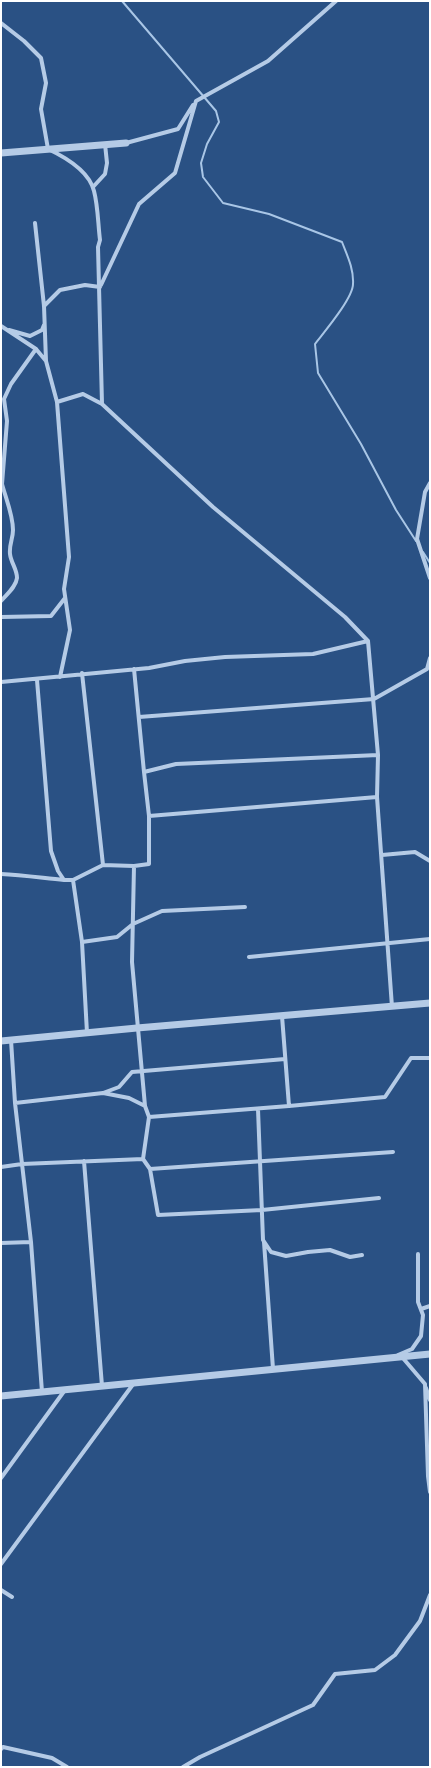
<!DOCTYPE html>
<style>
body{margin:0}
#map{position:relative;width:431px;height:1768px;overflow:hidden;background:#2a5184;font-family:"Space Grotesk",sans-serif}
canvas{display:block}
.frame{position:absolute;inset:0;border:2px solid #fff;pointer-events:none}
</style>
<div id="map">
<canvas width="431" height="1768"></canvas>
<div class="frame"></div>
</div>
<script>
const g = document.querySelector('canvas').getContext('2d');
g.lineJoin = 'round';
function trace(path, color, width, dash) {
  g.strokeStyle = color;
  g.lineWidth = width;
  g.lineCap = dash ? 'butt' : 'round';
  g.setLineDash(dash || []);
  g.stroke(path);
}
trace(new Path2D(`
 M122 1 216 111 219 122 207 144 201 163 203 177 223 203 269 214 342 242C347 255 354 269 353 284 353 298 325 331 315 344L318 373 361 444 396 510 416 541
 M423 552 430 563`), '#a9c6e6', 2);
trace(new Path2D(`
 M1 23 24 41 41 58 46 83 41 109 48 149C65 157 89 171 94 191 98 206 98 224 100 240L98 247 102 404 213 507 345 617 368 641 378 755 377 797 392 1007
 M126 143 178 129 193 105
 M93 187 105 174 107 163 105 144
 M35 223 44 306 46 361
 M101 285 139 204 175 173 196 101 268 61 336 1
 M44 306 60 290 85 285 100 287
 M1 326 36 349 46 361 57 402
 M9 330 30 336 42 330 44 325
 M430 483 425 492 417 539 430 578
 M1 484H2L7 421 4 399 11 384 36 349
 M1 601C7 594 16 587 17 578 17 569 11 563 10 554 9 544 13 539 13 530 13 515 6 499 2 484
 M1 617 51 616 65 598
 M82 673 103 865
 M60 677 70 630 64 589 69 557 57 402 83 394 102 404
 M37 680 51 851 58 871 64 880H73L103 865 134 866 149 864V816L144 772 134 669
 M1 682 149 668 185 661 225 657 313 654 368 641
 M139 717 374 699 427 669 430 658
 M144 772 176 764 378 755
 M149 816 377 797
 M382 855 415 852 430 861
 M134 866 132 962 145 1106 149 1117 143 1159 150 1169 158 1215 262 1210 379 1198
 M1 874C22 875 43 878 64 880
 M73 880 82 942 87 1033
 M82 942 117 937 133 924 162 911 245 907
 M249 957 430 939
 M282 1016 289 1106
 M11 1040 15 1103 31 1242 42 1392
 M103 1093 119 1087 132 1072 285 1059
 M15 1103 103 1093 129 1098 145 1106
 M258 1109 263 1240 271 1252 286 1256 308 1252 330 1250 350 1257 362 1255
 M149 1117 289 1106 385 1097 411 1058H430
 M84 1161 102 1386
 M1 1167 22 1164 143 1159
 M150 1169 393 1152
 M264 1242 273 1369
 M1 1243 31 1242
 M421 1309 430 1306
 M398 1355 412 1349 421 1336 423 1315 418 1302V1254
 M402 1357 425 1384 428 1476 430 1492
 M426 1388 430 1400
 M1 1478 65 1390
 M1 1564 134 1383
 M1 1590 12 1597
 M1 1749 3 1747 52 1758 67 1767
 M183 1767 200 1757 313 1705 335 1674 375 1670 395 1655 420 1621 430 1595`), '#b5cbe6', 4);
trace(new Path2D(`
 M1 153 126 143
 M1 1041 137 1028 430 1003
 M1 1396 430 1354`), '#b5cbe6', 7);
</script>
